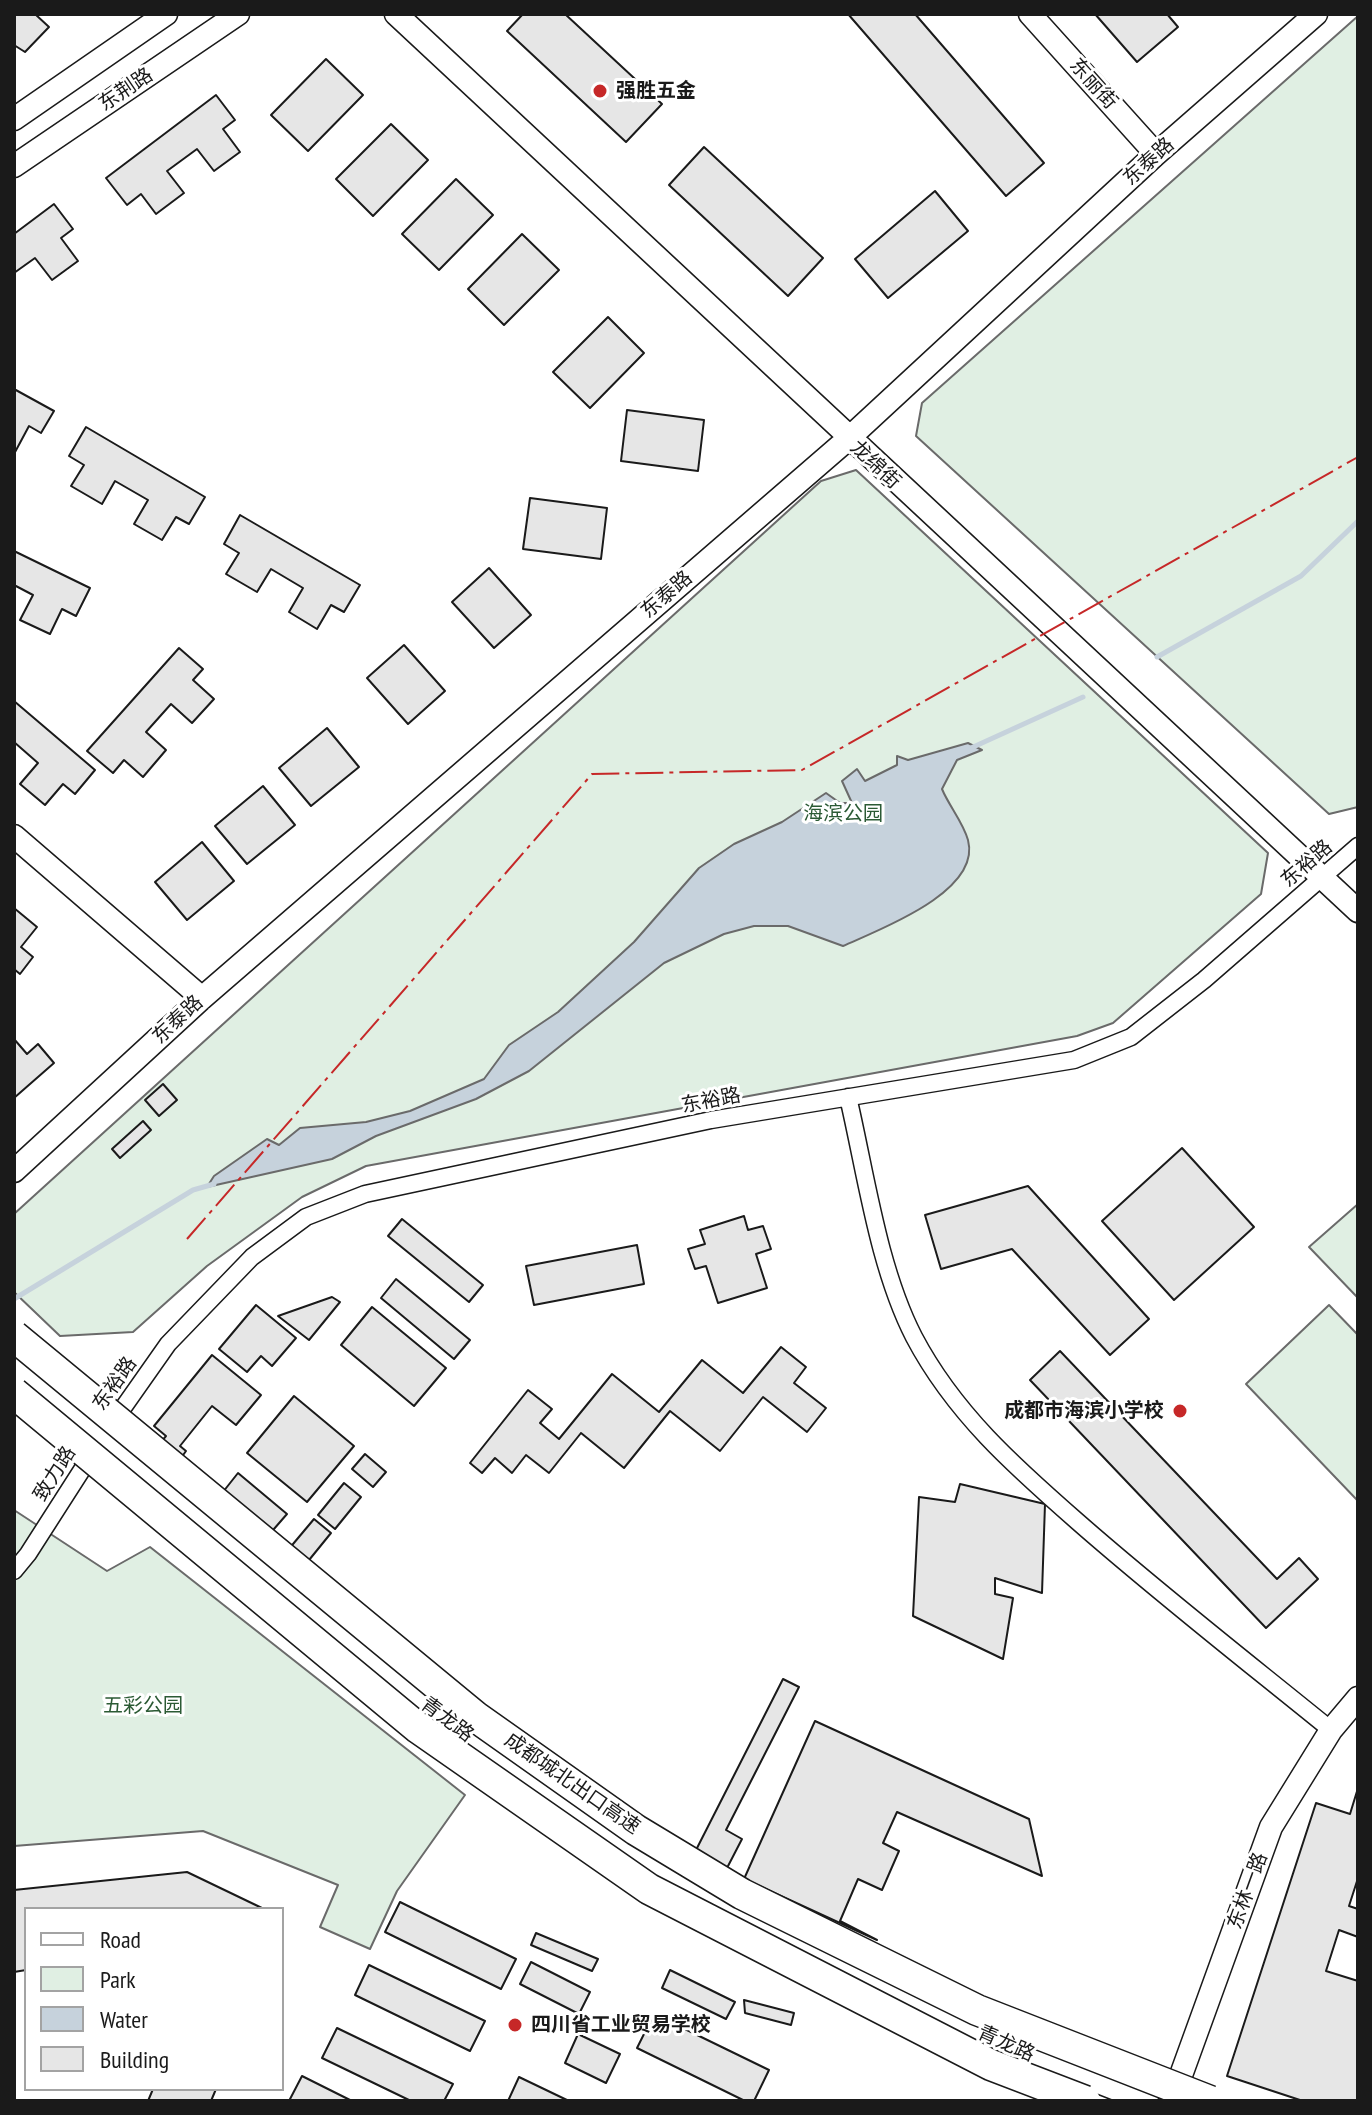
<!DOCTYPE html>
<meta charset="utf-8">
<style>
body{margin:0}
#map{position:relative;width:1372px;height:2115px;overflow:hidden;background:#fff;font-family:"PT Sans Narrow",sans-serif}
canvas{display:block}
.frame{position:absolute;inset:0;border:16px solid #1a1a1a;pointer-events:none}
.legend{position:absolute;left:24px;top:1907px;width:260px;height:184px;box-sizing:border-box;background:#fff;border:2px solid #a3a3a3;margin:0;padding:10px 14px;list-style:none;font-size:24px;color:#1a1a1a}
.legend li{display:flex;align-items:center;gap:16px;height:40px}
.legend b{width:40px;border:2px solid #a3a3a3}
</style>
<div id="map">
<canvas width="1372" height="2115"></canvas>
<div class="frame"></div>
<ul class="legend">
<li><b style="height:10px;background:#fff"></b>Road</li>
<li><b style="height:22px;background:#e0efe3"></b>Park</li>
<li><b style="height:22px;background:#c6d2dc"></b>Water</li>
<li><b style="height:22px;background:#e6e6e6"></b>Building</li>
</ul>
</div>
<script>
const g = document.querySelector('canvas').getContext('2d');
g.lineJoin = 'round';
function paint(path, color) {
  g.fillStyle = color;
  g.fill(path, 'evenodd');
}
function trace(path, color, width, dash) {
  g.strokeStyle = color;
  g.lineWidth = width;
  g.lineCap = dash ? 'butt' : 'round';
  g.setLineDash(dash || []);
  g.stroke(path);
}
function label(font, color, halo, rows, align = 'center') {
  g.font = font + ' "PT Sans Narrow","Noto Sans SC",sans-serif';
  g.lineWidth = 6;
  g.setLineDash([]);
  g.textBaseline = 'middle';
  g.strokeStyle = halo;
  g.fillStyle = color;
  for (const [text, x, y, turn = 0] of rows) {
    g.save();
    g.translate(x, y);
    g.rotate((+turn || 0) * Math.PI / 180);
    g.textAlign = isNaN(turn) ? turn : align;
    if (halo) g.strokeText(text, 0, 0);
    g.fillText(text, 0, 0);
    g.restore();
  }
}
const green = new Path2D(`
 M1358 16V807L1329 814 916 436 922 403Z
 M856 470 1268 853 1261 894 1113 1023 1077 1036 366 1166 302 1197 207 1266 133 1332 60 1336 14 1292V1214L821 481Z
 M1358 1204V1298L1309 1247Z
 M1329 1305 1358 1335V1501L1246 1384Z
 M14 1510 107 1571 150 1547 465 1795 397 1891 370 1949 320 1927 338 1885 203 1831 14 1846Z`);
paint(green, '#e0efe3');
trace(green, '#6a6a6a', 2);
const water = new Path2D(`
 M968 743 982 750 957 760 942 789C949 806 963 822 968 840 982 892 878 930 843 946L788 926H754L724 934 664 963 529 1071 476 1099 376 1136 332 1159 207 1187 214 1176 267 1139 279 1145 300 1128 366 1122 410 1111 484 1079 509 1045 558 1012 634 942 699 868 734 844 782 822 826 793 840 803H852L842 781 857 769 865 781 897 765V756L908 760Z`);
paint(water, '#c6d2dc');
trace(water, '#6a6a6a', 2);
trace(new Path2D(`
 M1157 657 1301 576 1358 521
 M971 748 1083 697
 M14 1299 193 1190 214 1184`), '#c6d2dc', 5);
const building = new Path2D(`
 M14 14H35L49 27 25 52 14 45Z
 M523 14H565L662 104 626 142 507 31Z
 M848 14H915L1044 163 1006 196Z
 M1095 14H1167L1178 27 1137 62Z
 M326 59 363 95 308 151 271 115Z
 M216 95 235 120 223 129 240 152 214 171 197 149 167 171 184 193 156 214 141 194 127 205 106 178Z
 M391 124 428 160 373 216 336 179Z
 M704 147 823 258 788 296 669 185Z
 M456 179 493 215 439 270 402 234Z
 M935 191 968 231 888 298 855 259Z
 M54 204 73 229 61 238 78 261 52 280 35 258 14 273V234Z
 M522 234 559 270 504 325 468 289Z
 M608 317 644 353 590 408 553 372Z
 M14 389 54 411 41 433 29 426 14 454Z
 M627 410 704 420 698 471 621 461Z
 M86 427 205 497 189 524 176 517 162 540 134 524 148 500 115 481 102 504 71 486 84 465 69 456Z
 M530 498 607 508 601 559 523 549Z
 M240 515 360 585 344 612 331 605 317 629 289 612 303 588 271 569 257 592 226 574 239 553 224 544Z
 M14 551 90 588 76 616 62 609 50 634 20 620 33 595 14 585Z
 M489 568 531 615 494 648 452 602Z
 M404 645 445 691 408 724 367 678Z
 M179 648 203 669 193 680 214 699 192 723 171 704 146 732 166 750 143 777 124 760 113 773 87 751Z
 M14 701 95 770 75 794 63 784 45 805 20 784 38 763 14 742Z
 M327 728 359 767 311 806 279 768Z
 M263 786 295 825 247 864 215 826Z
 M202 842 234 881 187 920 155 882Z
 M14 908 37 927 21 947 33 957 20 974 14 969Z
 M14 1039 27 1054 38 1044 54 1063 14 1098Z
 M163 1084 177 1100 159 1116 145 1100Z
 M143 1121 151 1130 120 1158 112 1149Z
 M1182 1148 1254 1227 1174 1300 1102 1221Z
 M1028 1186 1149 1319 1110 1355 1012 1249 941 1269 925 1215Z
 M744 1216 748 1230 763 1226 771 1249 756 1254 767 1288 718 1303 706 1266 695 1269 688 1249 705 1244 700 1230Z
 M402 1219 483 1285 469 1302 388 1236Z
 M637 1245 644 1284 534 1305 526 1266Z
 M396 1279 470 1340 454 1359 381 1298Z
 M332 1297 340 1302 309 1340 278 1316Z
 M256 1305 296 1338 272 1366 261 1356 247 1372 219 1349Z
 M372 1307 446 1368 414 1406 341 1345Z
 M781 1347 806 1367 794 1383 826 1408 807 1432 763 1397 720 1451 670 1411 624 1468 581 1433 549 1473 526 1455 512 1473 495 1458 482 1473 470 1463 528 1390 552 1409 540 1423 559 1439 612 1374 659 1412 702 1360 743 1393Z
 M1060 1351 1277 1579 1299 1558 1318 1579 1266 1628 1030 1380Z
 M212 1355 261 1395 236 1425 212 1406 180 1446 186 1451 181 1458 161 1442 166 1436 154 1426Z
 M294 1396 354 1446 307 1502 247 1453Z
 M365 1454 386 1472 373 1487 352 1469Z
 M238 1473 287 1514 267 1537 219 1497Z
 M344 1483 361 1497 335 1529 318 1515Z
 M960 1484 1045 1504 1042 1593 995 1578V1594L1013 1598 1003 1659 913 1616 919 1497 955 1502Z
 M314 1519 331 1533 305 1565 288 1550Z
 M783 1679 799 1687 726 1830 742 1839 727 1868 695 1852Z
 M815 1721 1029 1819 1042 1876 897 1812 883 1843 899 1851 882 1890 858 1879 840 1921 877 1940 744 1879Z
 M1358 1788V1878L1349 1906 1358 1909V1937L1339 1930 1326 1971 1358 1981V2101H1303L1227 2076 1316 1803 1350 1814Z
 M187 1872 264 1909H26V1970L14 1972V1890Z
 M400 1902 516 1959 501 1989 385 1932Z
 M536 1933 598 1959 592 1971 531 1945Z
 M531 1962 590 1992 579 2014 520 1984Z
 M369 1965 485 2021 470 2051 355 1995Z
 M670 1970 735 2002 726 2019 662 1988Z
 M744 2000 794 2013 791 2025 745 2013Z
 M654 2014 769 2070 754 2101H745L637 2048Z
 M337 2028 453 2084 444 2101H411L322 2058Z
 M578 2034 620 2054 606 2083 565 2063Z
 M302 2076 352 2101H289Z
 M519 2077 569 2101H508Z
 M153 2089H216L211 2101H148Z`);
paint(building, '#e6e6e6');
trace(building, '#1a1a1a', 2);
const street = new Path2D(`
 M848 1097C866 1174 878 1267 914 1337 954 1413 1014 1466 1078 1522 1160 1594 1246 1661 1331 1730
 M111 1425 168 1344 252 1257 306 1217 365 1194 711 1120 1074 1060 1131 1037 1204 980 1358 846
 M14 1571 28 1554 94 1451`);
const secondary = new Path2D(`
 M396 14 1358 911
 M1030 14 1156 154
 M14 119 166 14
 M14 166 238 14
 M14 836 202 998
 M14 1171 202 998 848 439 1156 154 1316 14
 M14 1365 448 1723 645 1861 833 1963 1017 2050 1147 2101
 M1172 2100 1271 1827 1331 1730 1358 1698`);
trace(street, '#1a1a1a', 19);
trace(secondary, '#1a1a1a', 25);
trace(street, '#fff', 16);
trace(secondary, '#fff', 22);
const highwayBridge = new Path2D(`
 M14 1336 476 1717 636 1830 742 1894 977 2010 1210 2101
 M14 1393 418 1728 649 1889 991 2065 1085 2101`);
trace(highwayBridge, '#1a1a1a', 33, []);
trace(highwayBridge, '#fff', 30);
trace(new Path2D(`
 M187 1239 592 774 802 770 1358 457`), '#c62828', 2, [28, 6, 4, 6]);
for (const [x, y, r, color] of [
 [600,91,8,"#c62828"],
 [1180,1411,8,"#c62828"],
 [515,2025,8,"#c62828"]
]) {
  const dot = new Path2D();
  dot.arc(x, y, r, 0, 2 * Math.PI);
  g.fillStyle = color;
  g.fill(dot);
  trace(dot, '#fff', 3);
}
label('20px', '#1a1a1a', '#fff', [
 ["东丽街",1093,84,48],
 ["东荆路",126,90,-34],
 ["东泰路",1149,162,-42],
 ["龙绵街",875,465,43],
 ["东泰路",667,595,-41],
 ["东裕路",1307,864,-41],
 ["东泰路",178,1020,-43],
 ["东裕路",711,1101,-11],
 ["东裕路",115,1384,-55],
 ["致力路",55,1474,-58],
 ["青龙路",447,1720,37],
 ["成都城北出口高速",572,1784,35],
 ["东林一路",1248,1891,-70],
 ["青龙路",1006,2044,24]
]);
label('bold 20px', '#1a1a1a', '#fff', [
 ["强胜五金",616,91],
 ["成都市海滨小学校",1164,1411,"right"],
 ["四川省工业贸易学校",531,2025]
], 'left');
label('20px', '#2b5a34', '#fff', [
 ["海滨公园",843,814],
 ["五彩公园",143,1706]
]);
</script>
